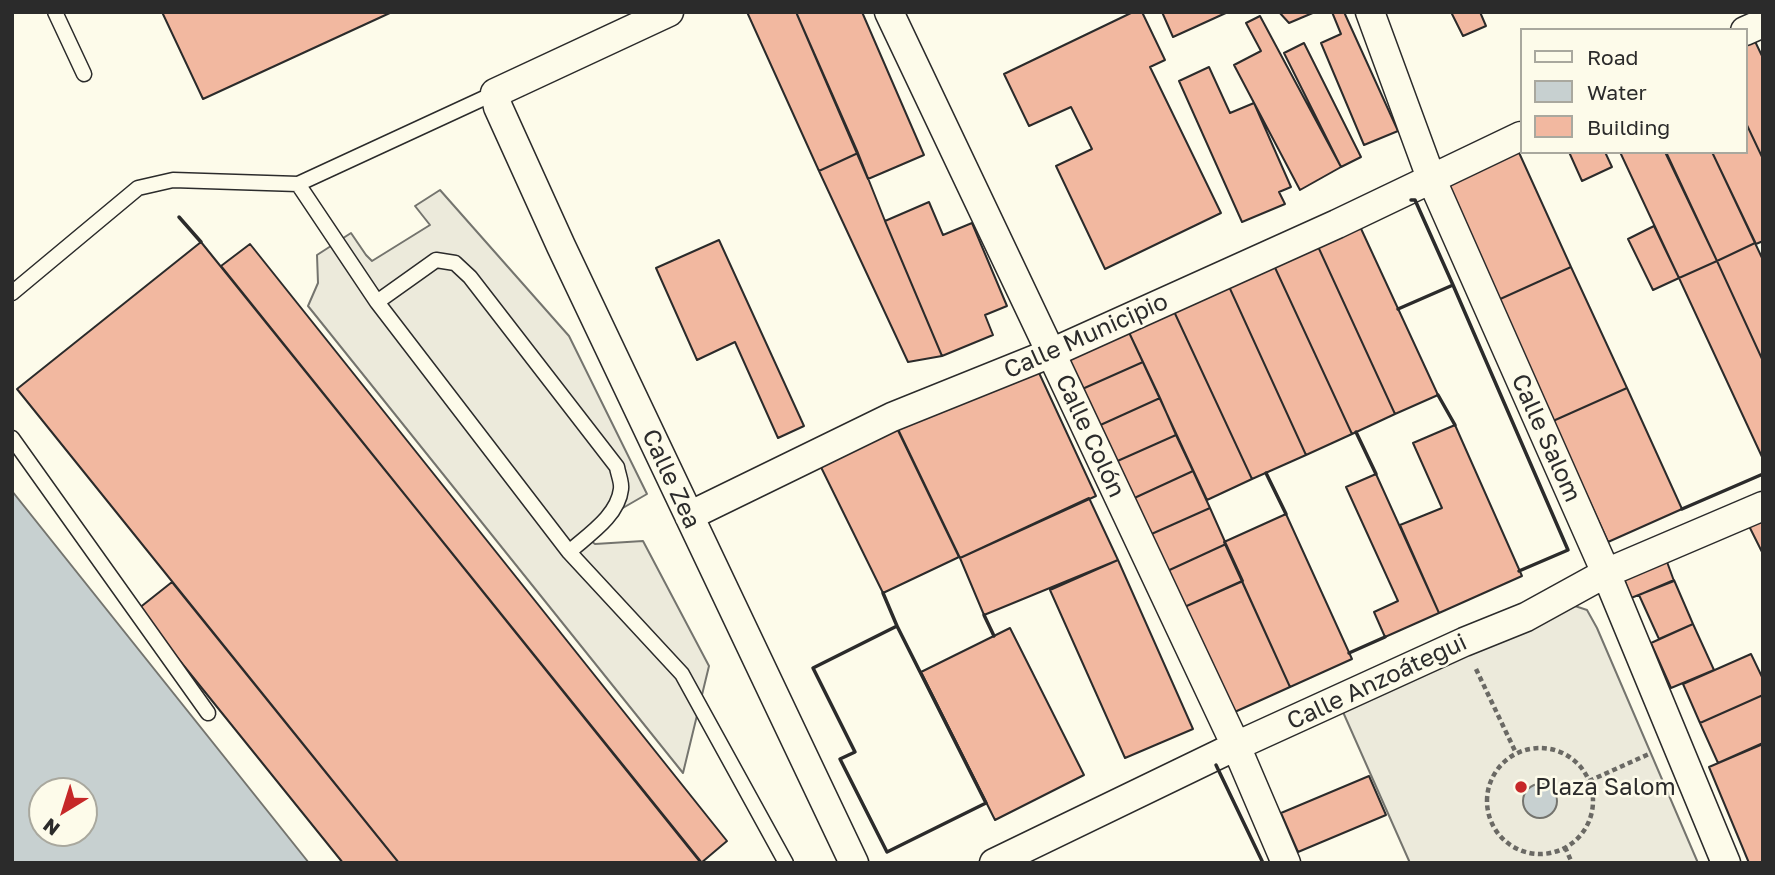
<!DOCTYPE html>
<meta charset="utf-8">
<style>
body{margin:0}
#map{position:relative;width:1775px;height:875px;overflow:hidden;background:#fdfbea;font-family:"Golos Text",sans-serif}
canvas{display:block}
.frame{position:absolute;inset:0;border:14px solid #2b2b2b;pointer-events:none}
.legend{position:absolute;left:1520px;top:28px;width:228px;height:126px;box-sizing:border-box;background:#fdfbea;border:2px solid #a9a89e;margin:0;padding:9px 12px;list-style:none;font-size:21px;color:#2b2b2b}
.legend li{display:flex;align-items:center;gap:14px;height:35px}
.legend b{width:35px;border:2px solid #a9a89e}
.north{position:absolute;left:28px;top:777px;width:70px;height:70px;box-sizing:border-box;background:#fdfbea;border:2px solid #a9a89e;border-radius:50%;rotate:218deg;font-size:19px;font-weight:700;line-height:28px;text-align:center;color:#2b2b2b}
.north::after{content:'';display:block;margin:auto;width:24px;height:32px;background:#c62828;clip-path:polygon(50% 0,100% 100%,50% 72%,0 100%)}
</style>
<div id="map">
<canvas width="1775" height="875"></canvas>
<div class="frame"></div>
<ul class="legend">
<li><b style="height:9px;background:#fdfbea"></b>Road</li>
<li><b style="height:19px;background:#c7d0d0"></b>Water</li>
<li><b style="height:19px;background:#f2b8a0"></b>Building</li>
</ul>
<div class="north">N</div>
</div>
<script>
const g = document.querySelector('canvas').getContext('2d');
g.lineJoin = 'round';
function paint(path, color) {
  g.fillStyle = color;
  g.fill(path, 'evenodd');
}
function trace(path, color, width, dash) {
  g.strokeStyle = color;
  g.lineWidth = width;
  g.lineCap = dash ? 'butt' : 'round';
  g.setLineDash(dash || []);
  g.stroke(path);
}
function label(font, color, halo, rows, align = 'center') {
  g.font = font + ' "Golos Text",sans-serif';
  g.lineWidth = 5;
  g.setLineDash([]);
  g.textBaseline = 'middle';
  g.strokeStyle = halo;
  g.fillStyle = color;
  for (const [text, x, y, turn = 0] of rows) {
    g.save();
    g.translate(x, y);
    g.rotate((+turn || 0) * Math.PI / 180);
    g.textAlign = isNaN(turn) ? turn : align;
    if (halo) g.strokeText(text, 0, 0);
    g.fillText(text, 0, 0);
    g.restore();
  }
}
const parking = new Path2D(`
 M440 190 569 336 647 494 590 527 587 538 595 544 643 541 709 666 683 773 308 306 318 283 317 255 351 233 366 255 372 261 430 225 415 206Z
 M1566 603 1587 610 1597 628 1698 863H1410L1343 712Z`);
paint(parking, '#eceadb');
trace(parking, '#74746e', 2);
const water = new Path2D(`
 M12 491 309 863H12ZM42 791H84V833H42Z
 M1523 801a17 17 0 1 1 34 0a17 17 0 1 1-34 0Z`);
paint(water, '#c7d0d0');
trace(water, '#74746e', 2);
const building = new Path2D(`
 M162 12H392L203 99Z
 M747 12H796L858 153 819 171Z
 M796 12H862L924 155 868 179Z
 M1133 12H1142L1165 60 1150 67 1221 213 1105 269 1056 166 1092 149 1071 107 1029 126 1004 74Z
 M1162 12H1228L1173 37Z
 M1279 12H1315L1289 23Z
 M1332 12H1344L1398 131 1364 145 1321 43 1341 34Z
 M1451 12H1480L1486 26 1463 36Z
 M1260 16 1341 167 1300 190 1234 65 1261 51 1246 23Z
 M1751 33 1763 58V159L1745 121V35Z
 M1304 43 1361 157 1341 167 1284 53Z
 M1209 67 1230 113 1254 103 1291 187 1279 192 1285 204 1242 222 1179 81Z
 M1745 121 1763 159V241L1756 244 1712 152H1745Z
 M1516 146 1571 267 1498 300 1443 179Z
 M1569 152H1605L1612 167 1582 181Z
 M1620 152H1665L1717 261 1679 278Z
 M1666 152H1712L1755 243 1717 261Z
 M858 153 885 221 942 356 908 362 819 171Z
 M929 202 943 235 972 223 1007 306 985 315 993 335 942 356 885 221Z
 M1357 220 1438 395 1395 414 1315 240Z
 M1654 226 1679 278 1653 290 1628 239Z
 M719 240 804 426 778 438 735 342 697 360 656 268Z
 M1315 240 1395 414 1352 434 1271 259Z
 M201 242 702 863H399L17 389Z
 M1755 243 1763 260V361L1717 261Z
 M250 244 727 841 701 863 221 266Z
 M1271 259 1352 434 1306 455 1226 280Z
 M1717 261 1763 361V459L1679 278Z
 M1571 267 1627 388 1553 421 1498 300Z
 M1226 280 1306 455 1252 479 1171 305Z
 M1171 305 1252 479 1207 500 1126 326Z
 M1126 326 1143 362 1080 390 1063 354Z
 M1034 362 1096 496 960 558 896 425Z
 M1143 362 1160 398 1096 427 1080 390Z
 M1627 388 1682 509 1608 542 1553 421Z
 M1160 398 1176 435 1113 463 1096 427Z
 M892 418 959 557 883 593 815 455Z
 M1455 425 1522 576 1439 613 1400 525 1442 508 1413 443Z
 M1176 435 1193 471 1130 500 1113 463Z
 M1193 471 1210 508 1147 536 1130 500Z
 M1376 474 1439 613 1385 637 1374 612 1398 601 1346 487Z
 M1089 498 1118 560 984 615 960 558Z
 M1210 508 1226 544 1163 573 1147 536Z
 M1286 514 1352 659 1290 687 1224 542Z
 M1763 520V554L1749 526Z
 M1226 544 1243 581 1180 609 1163 573Z
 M1663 551 1674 581 1631 598 1620 568Z
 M1118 560 1193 729 1125 758 1050 590Z
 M1674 580 1693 624 1659 639 1639 595Z
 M1242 581 1290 687 1228 715 1180 609Z
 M172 582 399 863H343L138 609Z
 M1693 624 1714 670 1671 688 1651 643Z
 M1010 628 1084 775 995 820 921 672Z
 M1751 654 1763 679V695L1700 723 1683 684Z
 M1763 695V743L1718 763 1700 723Z
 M1763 744V863H1749L1709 767Z
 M1369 776 1386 815 1298 852 1281 813Z`);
paint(building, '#f2b8a0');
trace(building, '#2b2b2b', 2);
const service = new Path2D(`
 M55 12 84 74
 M495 93 298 184 377 302 569 552 682 674 786 863
 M12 293 138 188 173 180 298 184
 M377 302 436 260 455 263 470 277 617 467C618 474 622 482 621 489 618 516 588 535 569 552
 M12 438 208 713`);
const minor = new Path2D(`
 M669 12 495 93 498 107 561 246 854 863
 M889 12 1051 353 1236 746 1286 863
 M1370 12 1431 178 1606 573 1726 863
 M1745 31 1763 23
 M689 516 892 417 1051 353 1337 224 1521 136
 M994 863 1236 746 1464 642 1526 617 1606 573 1763 506`);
trace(service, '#2b2b2b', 17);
trace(minor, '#2b2b2b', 31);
trace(new Path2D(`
 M1476 669 1516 753
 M1487 801a53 53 0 1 1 106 0a53 53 0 1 1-106 0Z
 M1589 781 1649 754
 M1565 847 1572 863`), '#6a6964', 4.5, [5, 3.5]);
trace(service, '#fdfbea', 14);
trace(minor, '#fdfbea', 28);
trace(new Path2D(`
 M179 217 201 242
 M1453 285 1568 550 1519 571
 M1398 309 1453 285 1415 200H1411
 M1438 395 1455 425
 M1356 432 1376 474
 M1266 473 1286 514
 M1682 509 1763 474
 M883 593 897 626
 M984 615 994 636
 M897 626 986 803 887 852 840 759 855 752 813 668Z
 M1349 653 1385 637
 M1216 765 1263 863`), '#2b2b2b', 3.5);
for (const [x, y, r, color] of [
 [1521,787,7,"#c62828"]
]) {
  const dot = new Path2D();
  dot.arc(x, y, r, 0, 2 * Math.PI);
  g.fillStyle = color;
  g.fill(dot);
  trace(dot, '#fdfbea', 2.5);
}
label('24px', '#2b2b2b', '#fdfbea', [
 ["Calle Municipio",1086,336,-24],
 ["Calle Colón",1090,436,65],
 ["Calle Salom",1546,438,66],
 ["Calle Zea",671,479,65],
 ["Calle Anzoátegui",1377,682,-25]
]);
label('24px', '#2b2b2b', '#fdfbea', [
 ["Plaza Salom",1535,787]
], 'left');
</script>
